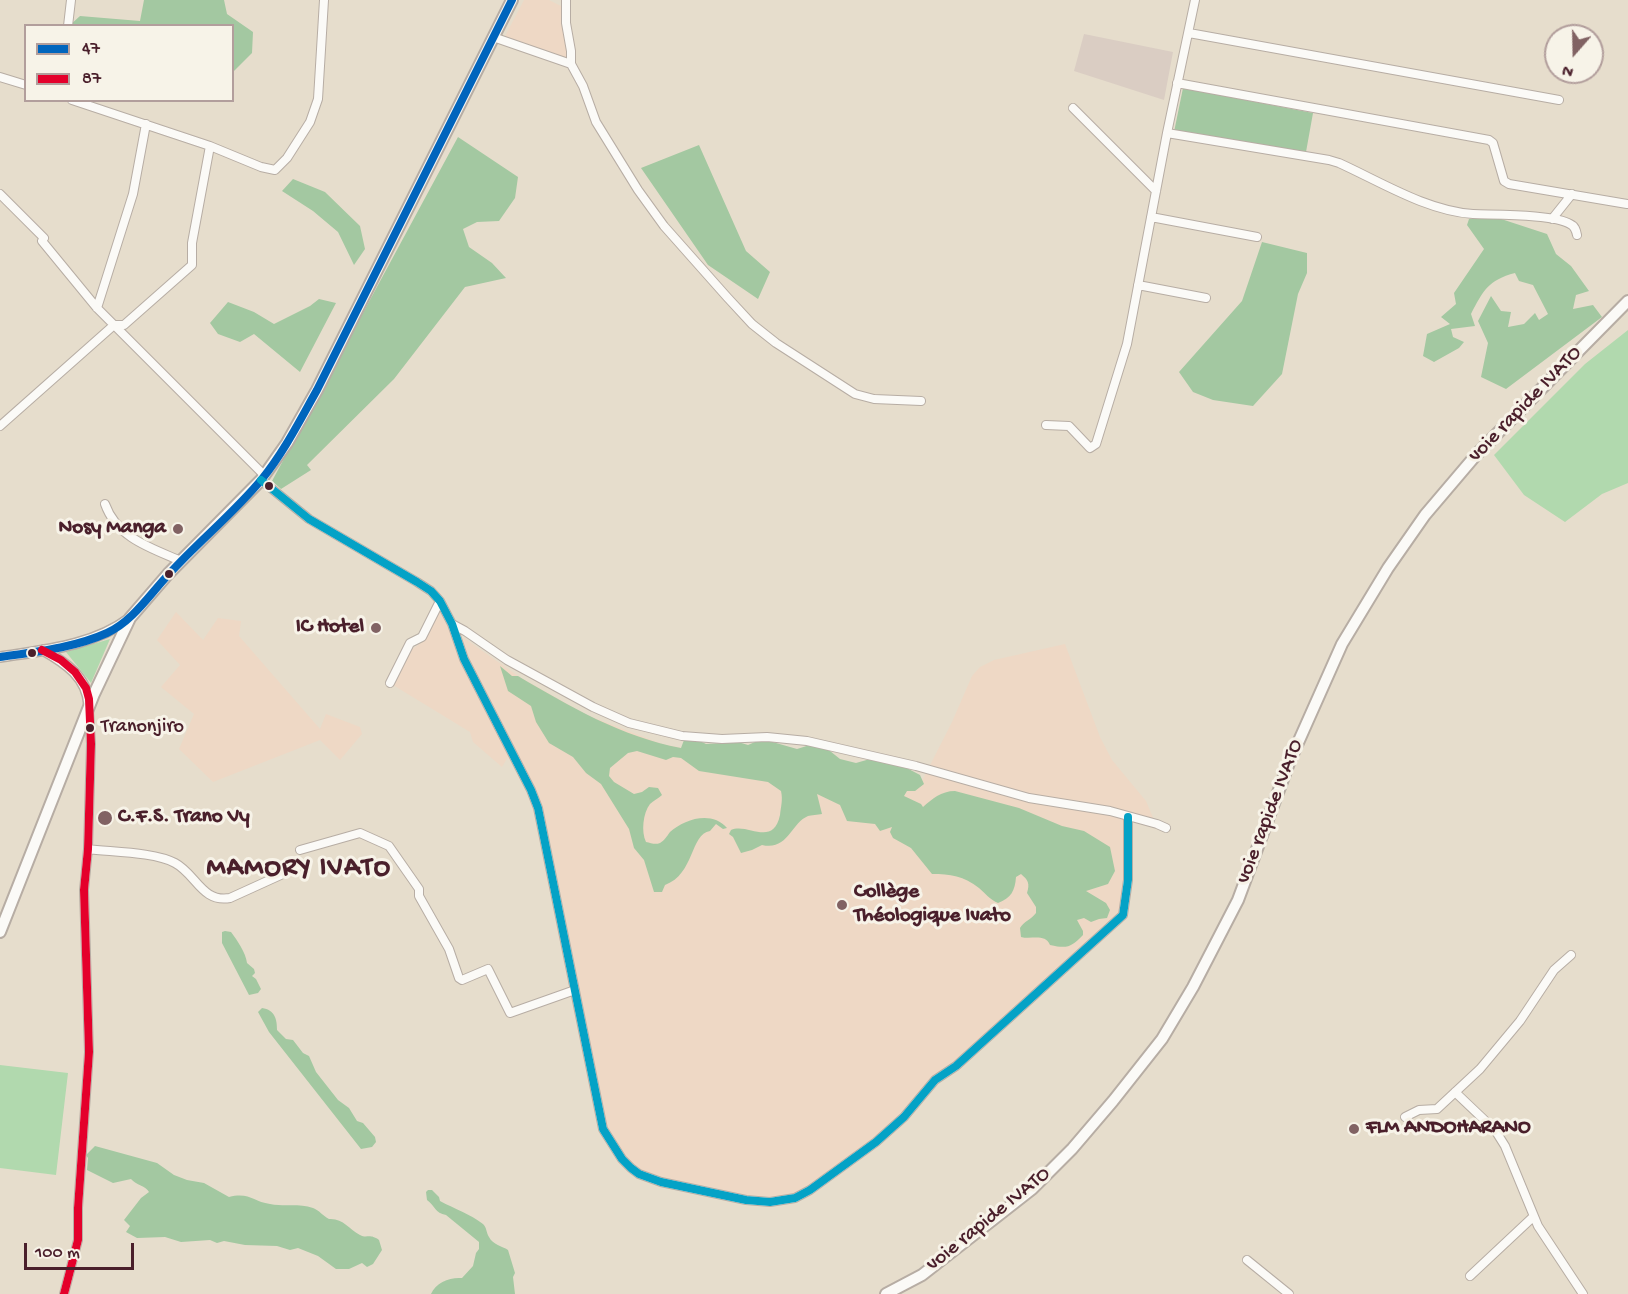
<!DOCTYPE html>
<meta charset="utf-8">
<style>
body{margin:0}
#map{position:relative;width:1628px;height:1294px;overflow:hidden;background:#e6ddcc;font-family:"Gochi Hand",sans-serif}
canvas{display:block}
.legend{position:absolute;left:24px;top:24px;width:210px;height:78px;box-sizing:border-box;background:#f7f3e8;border:2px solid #b29e9c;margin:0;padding:8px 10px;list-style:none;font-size:18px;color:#4a1f2b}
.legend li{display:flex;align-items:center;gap:12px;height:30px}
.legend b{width:30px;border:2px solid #b29e9c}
.north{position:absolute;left:1544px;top:24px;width:60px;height:60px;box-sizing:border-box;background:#f7f3e8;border:2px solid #b29e9c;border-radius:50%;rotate:200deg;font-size:16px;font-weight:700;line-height:24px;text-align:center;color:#4a1f2b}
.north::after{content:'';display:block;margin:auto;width:21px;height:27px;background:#816263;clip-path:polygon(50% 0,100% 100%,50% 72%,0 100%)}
.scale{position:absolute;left:24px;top:1243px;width:110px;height:27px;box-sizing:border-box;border:3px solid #4a1f2b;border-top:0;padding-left:8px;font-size:18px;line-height:21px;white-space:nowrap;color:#4a1f2b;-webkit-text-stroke:4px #f7f3e8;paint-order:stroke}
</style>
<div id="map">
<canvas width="1628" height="1294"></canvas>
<ul class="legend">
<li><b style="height:8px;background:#0065bd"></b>47</li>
<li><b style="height:8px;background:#e4002b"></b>87</li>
</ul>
<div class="north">N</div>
<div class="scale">100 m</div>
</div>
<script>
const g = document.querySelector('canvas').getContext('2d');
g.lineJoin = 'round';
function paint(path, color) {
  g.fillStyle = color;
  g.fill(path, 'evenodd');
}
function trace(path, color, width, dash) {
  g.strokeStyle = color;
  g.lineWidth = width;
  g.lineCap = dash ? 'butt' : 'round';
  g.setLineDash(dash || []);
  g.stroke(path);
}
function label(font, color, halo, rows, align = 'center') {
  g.font = font + ' "Gochi Hand",sans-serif';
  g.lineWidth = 6;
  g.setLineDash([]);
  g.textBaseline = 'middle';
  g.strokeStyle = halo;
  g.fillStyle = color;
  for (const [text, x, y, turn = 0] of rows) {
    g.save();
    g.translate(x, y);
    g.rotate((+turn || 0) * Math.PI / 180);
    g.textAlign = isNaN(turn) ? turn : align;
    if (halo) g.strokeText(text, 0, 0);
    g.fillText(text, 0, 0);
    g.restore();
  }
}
paint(new Path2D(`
 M524 0H549L561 6 562 27 569 60 504 38Z
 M176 612 203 640 218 618 241 621 239 636 320 729 326 714 360 727 362 734 340 760 320 740 213 782 179 749 194 714 161 687 180 665 157 640Z
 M439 613H442L455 641 464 638 518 676 587 715 662 744 724 756 921 783 952 722 972 676 980 667 994 660 1065 644 1100 737 1112 760 1146 801 1154 820 1149 825 1125 820 1126 885 1121 898V912L948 1069 935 1075 902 1115 874 1139 809 1189 794 1195 770 1199 746 1197 721 1189 661 1178 642 1171 625 1157 607 1130 600 1109 574 959 547 826 541 808 516 755H509L502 767 473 742 470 732 393 685 411 650 425 640Z`), '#eed8c5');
paint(new Path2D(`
 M1084 34 1173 52 1164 100 1074 71Z`), '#dacdc3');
paint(new Path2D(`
 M1628 330V483L1602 494 1565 522 1524 495 1494 455 1585 364Z
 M110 639 91 683 66 652Z
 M0 1065 68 1073 56 1175 0 1168Z`), '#b1d9ae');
paint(new Path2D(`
 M144 0H224L227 14 253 32 252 53 233 72 232 26H69L80 16 140 21Z
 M1183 88 1313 113 1306 152 1174 132Z
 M458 137 518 177 515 198 499 221 477 222 463 229 469 247 492 263 506 278 465 287 394 379 307 465 311 470 281 489 272 481Z
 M699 145 746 251 770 272 758 299 708 265 641 168Z
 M293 179 325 192 360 226 365 249 354 265 338 232 313 211 282 191Z
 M1492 216 1547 234 1556 254 1571 266 1589 291 1576 295 1573 309 1593 305 1602 317 1506 389 1481 377 1488 343 1478 321 1491 296 1501 311 1511 312 1508 327 1524 324 1535 313 1539 320 1548 314 1533 285 1519 281 1515 273C1488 280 1483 291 1471 314L1475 326 1451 329 1453 337 1464 342 1459 348 1434 362 1423 356 1427 334 1450 324 1441 317 1456 304 1454 293 1484 249 1467 225 1469 219Z
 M1262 242 1307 253V273L1298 294 1282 374 1253 406 1213 400 1193 392 1179 372 1242 301Z
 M319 299 336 303 300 372 254 334 240 342 218 334 210 323 228 302 254 312 274 324 310 306Z
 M500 666 512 676H518C569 706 622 737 681 748L684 740 696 739 706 744 738 742 748 745 762 739 797 749 813 744 830 751 840 759 856 763 870 759 901 765 920 775 924 784 915 791H907L904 796 921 804 923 807C932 799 941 791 955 791L1019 808 1062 826 1084 831 1110 847 1115 871 1108 884 1086 891 1106 903 1110 910 1107 918 1099 919 1091 922 1084 918 1077 920 1083 931V935C1071 947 1068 949 1050 945 1045 933 1031 940 1021 937L1020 928C1024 921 1031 920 1036 913V907L1027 893C1030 883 1028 880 1021 874L1016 877C1015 891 1011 898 998 903 989 899 986 894 979 888 964 876 950 874 932 874L911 848 893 838 890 832 892 827 880 831 875 824 847 821 840 805 817 794 822 814C818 815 811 815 808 816 791 823 788 851 762 845L752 850 741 853 733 837 729 834 731 830C747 822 773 848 780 815 781 806 783 800 781 791L768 782 699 771 681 758 673 757 666 760 637 751 628 753 610 768 609 776 614 782 634 794 642 792 649 787 658 788 662 795C659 798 653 801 650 804 643 813 641 832 646 842 651 843 655 845 660 843 664 841 667 836 670 832 684 819 712 810 727 828L723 829 716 824 710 831C690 834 695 874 665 885L662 892H654L644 860 634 848 629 829 601 784 586 773 573 757 549 743 536 722 531 706 508 691Z
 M225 931 231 932C237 940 246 953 247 963L254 969 255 973 252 976 256 979 261 989 258 993 249 995 222 943V932Z
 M262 1008C275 1010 277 1019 277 1030L286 1039 293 1040 303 1053 309 1056 316 1072 338 1100 349 1108 357 1121 363 1123 375 1137 376 1142 372 1147 361 1149 269 1032 258 1012Z
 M95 1146 157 1163 174 1175 187 1180 204 1183 229 1197C250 1192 253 1202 270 1204 285 1207 299 1203 313 1208 319 1210 323 1216 329 1219 343 1218 349 1229 360 1235 367 1239 369 1233 379 1240L382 1250 373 1264 367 1267 362 1263 349 1269H336L318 1256 298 1248 290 1250 277 1246 245 1245 224 1241 217 1243 210 1240 181 1242 165 1237 137 1238 126 1232 130 1226 124 1220 141 1198 149 1192C146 1186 136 1185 131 1179L113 1183 87 1170 88 1158 86 1155Z
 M428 1190H432L439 1197 440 1201C455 1209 470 1214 483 1224 487 1228 486 1232 489 1237 493 1245 502 1246 508 1250L515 1273 513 1277 515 1294H431C436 1282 450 1277 462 1278L473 1266 476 1253 479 1249V1242L446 1215C435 1213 435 1206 427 1200L426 1192Z`), '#a3c8a1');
const minor = new Path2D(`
 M566 0V23L571 51V64L583 86 596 122 638 190 664 226 727 297 752 324 776 343 855 394 874 399 921 401
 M68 26 71 0
 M1189 33 1559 100
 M493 37 571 64
 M0 77 26 85
 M1177 83 1489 140 1493 143 1504 181 1509 184 1627 204
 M72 100 210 146 261 167 275 170 287 158 310 122 318 99 324 0
 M1073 108 1156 191
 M1167 133 1329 160 1339 163C1381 182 1427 211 1473 214 1494 215 1555 214 1570 224 1575 226 1576 230 1577 235
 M0 194 44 238 42 241 97 308 264 475
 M1151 217 1257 237
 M1552 219 1572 194
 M1138 285 1206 298
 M97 308 133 194 146 124
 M1046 425 1069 426 1090 448 1096 444 1127 344 1167 133 1195 0
 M0 426 114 325H124L192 265V243L210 146
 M261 480 309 519 417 582 431 591 440 601 452 624 464 659 531 790 538 808 603 1129 622 1159 631 1168 639 1174 661 1182 746 1200 770 1202 795 1198 810 1190 876 1142 904 1117 935 1080 956 1066 1123 915 1128 880V817
 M105 504C117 538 151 548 181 561
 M452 624 465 631 507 660 593 707 629 723 682 736 722 739 767 737 807 741 916 766 1029 798 1110 811 1157 824 1166 828
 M390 683 410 643 422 637 440 601
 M88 849C111 852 155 852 175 863 196 874 202 903 230 898L296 868
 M300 850 360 833 389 846 419 889V896L449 949 459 978 462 980 488 969 510 1013 575 990
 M1455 1092 1495 1130 1505 1146 1538 1226 1583 1294
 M1405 1117 1419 1110 1437 1109 1480 1069 1520 1021 1554 970 1571 955
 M1247 1260 1289 1294
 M1470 1276 1533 1217
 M64 1294 78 1240V1208L89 1052 84 890 88 849 91 744 89 710`);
const tertiary = new Path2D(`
 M43 650C66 663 87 677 89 705
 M0 657C45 650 93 646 130 618`);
const secondary = new Path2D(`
 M0 932 94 694 130 618 168 574 261 480 287 443 317 390 512 0
 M886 1294 922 1275 1032 1189 1072 1149 1113 1101 1162 1039 1193 987 1238 900 1289 763 1342 644 1388 568 1425 515 1476 455 1628 301`);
trace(minor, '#b7ada4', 10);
trace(tertiary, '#b7ada4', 12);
trace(secondary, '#b7ada4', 14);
trace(minor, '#fbfaf7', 8);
trace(tertiary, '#fbfaf7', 9);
trace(secondary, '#fbfaf7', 10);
trace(new Path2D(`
 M0 657C35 652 74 648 107 633 133 621 150 594 169 574 199 541 234 513 262 479 284 452 300 420 317 390L512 0`), '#0065bd', 8);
trace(new Path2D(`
 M42 650 61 660 75 672 86 688 89 699 91 744 88 849 84 890 89 1052 78 1208V1240L64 1294`), '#e4002b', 8);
trace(new Path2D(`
 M261 480 309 519 417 582 431 591 440 601 452 624 464 659 531 790 538 808 603 1129 622 1159 631 1168 639 1174 661 1182 746 1200 770 1202 795 1198 810 1190 876 1142 904 1117 935 1080 956 1066 1123 915 1128 880V817`), '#04a2c6', 8);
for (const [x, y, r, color] of [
 [269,486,5,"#4a1f2b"],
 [178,529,6,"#816263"],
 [169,574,5,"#4a1f2b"],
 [376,628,6,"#816263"],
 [32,653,5,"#4a1f2b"],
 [90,728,5,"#4a1f2b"],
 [105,818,8,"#816263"],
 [842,905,6,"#816263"],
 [1354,1129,6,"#816263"]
]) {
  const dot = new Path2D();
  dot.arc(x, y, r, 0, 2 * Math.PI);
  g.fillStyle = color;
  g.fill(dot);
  trace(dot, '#f7f3e8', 2);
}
label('20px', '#4a1f2b', '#f7f3e8', [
 ["Tranonjiro",101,728]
], 'left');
label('21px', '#4a1f2b', '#f7f3e8', [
 ["voie rapide IVATO",1526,405,-46],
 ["voie rapide IVATO",1271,812,-69],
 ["voie rapide IVATO",989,1220,-39]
]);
label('bold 21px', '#4a1f2b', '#f7f3e8', [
 ["Nosy Manga",166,529,"right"],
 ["IC Hotel",364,628,"right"],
 ["C.F.S. Trano Vy",118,818],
 ["Collège",854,893],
 ["Théologique Ivato",854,917],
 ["FLM ANDOHARANO",1366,1129]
], 'left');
g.letterSpacing = '1.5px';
label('bold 27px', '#4a1f2b', '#f7f3e8', [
 ["MAMORY IVATO",299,870]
]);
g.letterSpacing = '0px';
</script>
